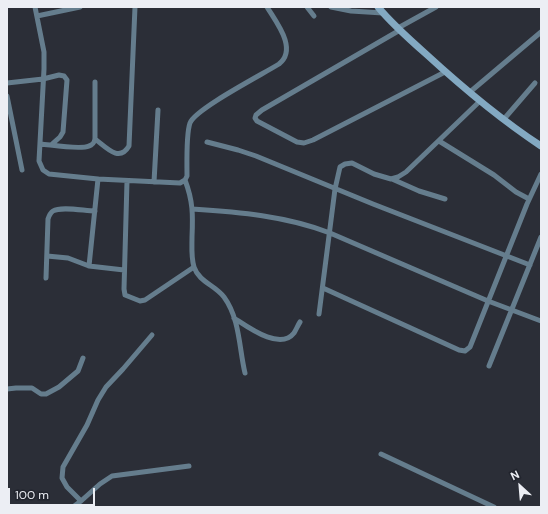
<!DOCTYPE html>
<style>
body{margin:0}
#map{position:relative;width:548px;height:514px;overflow:hidden;background:#2b2e37;font-family:"DM Sans",sans-serif}
canvas{display:block}
.frame{position:absolute;inset:0;border:8px solid #eceef4;pointer-events:none}
.north{position:absolute;left:500px;top:466px;width:40px;height:40px;-webkit-text-stroke:3px #21242d;paint-order:stroke;rotate:334deg;font-size:11px;font-weight:700;line-height:16px;text-align:center;color:#eceef4}
.north::after{content:'';display:block;margin:auto;width:14px;height:18px;background:#eceef4;clip-path:polygon(50% 0,100% 100%,50% 72%,0 100%)}
.scale{position:absolute;left:8px;top:488px;width:87px;height:18px;box-sizing:border-box;border:2px solid #eceef4;border-top:0;padding-left:5px;font-size:12px;line-height:14px;white-space:nowrap;color:#eceef4;-webkit-text-stroke:3px #21242d;paint-order:stroke}
</style>
<div id="map">
<canvas width="548" height="514"></canvas>
<div class="frame"></div>
<div class="north">N</div>
<div class="scale">100 m</div>
</div>
<script>
const g = document.querySelector('canvas').getContext('2d');
g.lineJoin = 'round';
function trace(path, color, width, dash) {
  g.strokeStyle = color;
  g.lineWidth = width;
  g.lineCap = dash ? 'butt' : 'round';
  g.setLineDash(dash || []);
  g.stroke(path);
}
trace(new Path2D(`
 M35 7 44 52V69L39 161 43 170 49 174 98 179 180 183 185 180 187 176C187 163 186 134 190 123 195 109 263 74 279 64 298 49 276 22 267 7
 M307 7 314 16
 M331 7 351 11 383 13
 M37 16 80 7
 M398 28 436 7
 M400 30 262 110 256 115 255 118 257 121 297 142 304 143 313 140 445 72
 M7 83 43 79 59 75 64 76 67 80 63 132 60 137 51 145
 M470 92 541 32
 M7 96 22 170
 M504 119 535 83
 M95 139C106 147 119 163 129 146L135 7
 M439 141 494 175 516 192 529 199
 M207 142 238 150 256 156 373 204 530 265
 M41 144C52 145 80 150 89 146 93 145 94 143 95 139V82
 M392 179 419 191 445 199
 M185 180C193 201 193 215 192 237 192 247 191 257 194 267 199 282 215 285 224 297 240 319 239 348 245 373
 M127 181 124 289 125 295 140 301 145 300 194 267
 M154 182 158 110
 M192 209C239 212 286 216 330 233L488 301 541 321
 M47 256 68 258 89 266 124 270
 M89 266 98 179
 M46 278 48 219C49 216 50 213 53 211 61 206 85 211 95 211
 M323 288 459 350 465 351 470 347 527 204 541 174
 M319 314 335 189 340 167 345 164 352 163 374 174 391 179 398 177 406 172 480 101
 M234 318C248 327 280 351 294 333 296 330 298 325 300 322
 M489 366 541 237
 M7 389 16 388H32L41 394H46L59 387 78 371 83 358
 M381 454 494 507
 M81 501 67 487 62 478 63 467 87 425 98 400 106 387 123 369 152 335
 M73 507 81 501 100 484 112 476 189 466`), '#657d8d', 5);
trace(new Path2D(`
 M378 7C392 24 409 39 426 54 462 87 500 119 541 146`), '#83a9c2', 7);
</script>
